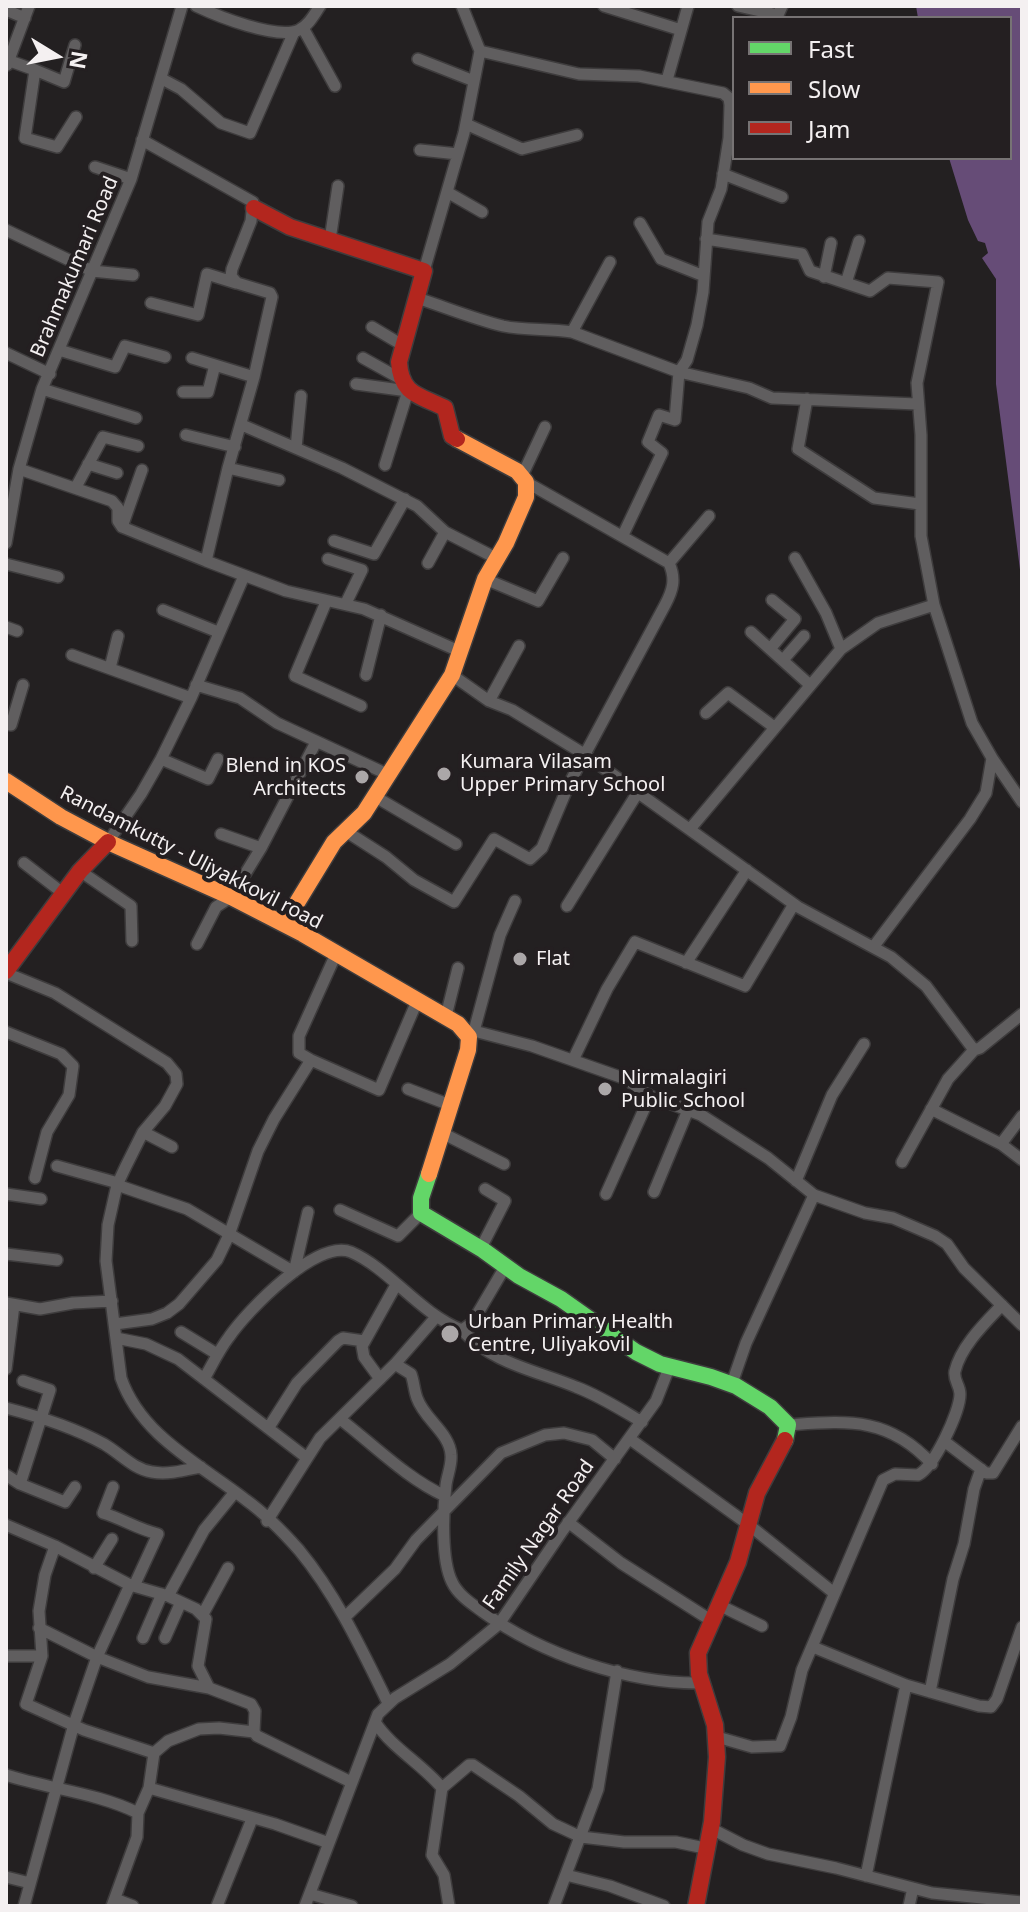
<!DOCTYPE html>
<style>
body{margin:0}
#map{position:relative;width:1028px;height:1912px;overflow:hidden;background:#232021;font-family:"Noto Sans",sans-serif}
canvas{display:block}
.frame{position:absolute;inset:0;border:8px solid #f4f0f1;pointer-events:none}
.legend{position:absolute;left:732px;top:16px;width:280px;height:144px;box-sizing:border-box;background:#241f21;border:2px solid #777374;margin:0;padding:10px 14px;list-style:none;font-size:24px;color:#f4f0f1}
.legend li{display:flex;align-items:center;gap:16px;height:40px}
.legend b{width:40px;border:2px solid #777374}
.north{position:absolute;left:16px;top:16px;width:80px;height:80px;-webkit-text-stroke:6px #241f21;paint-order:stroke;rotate:100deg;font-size:22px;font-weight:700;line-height:32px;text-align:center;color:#f4f0f1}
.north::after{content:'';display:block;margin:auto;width:28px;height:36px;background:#f4f0f1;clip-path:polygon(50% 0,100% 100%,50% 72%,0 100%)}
</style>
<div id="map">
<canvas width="1028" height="1912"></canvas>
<div class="frame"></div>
<ul class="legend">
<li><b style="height:10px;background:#63d668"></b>Fast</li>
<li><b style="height:10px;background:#ff974d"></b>Slow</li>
<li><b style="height:10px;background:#b3261e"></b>Jam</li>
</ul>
<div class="north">N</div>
</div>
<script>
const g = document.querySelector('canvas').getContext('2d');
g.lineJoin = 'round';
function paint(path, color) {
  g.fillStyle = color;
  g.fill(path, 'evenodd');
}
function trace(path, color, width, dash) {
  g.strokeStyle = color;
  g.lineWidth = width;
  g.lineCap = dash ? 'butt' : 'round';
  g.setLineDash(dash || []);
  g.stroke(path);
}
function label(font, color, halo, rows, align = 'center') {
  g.font = font + ' "Noto Sans",sans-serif';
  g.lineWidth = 8;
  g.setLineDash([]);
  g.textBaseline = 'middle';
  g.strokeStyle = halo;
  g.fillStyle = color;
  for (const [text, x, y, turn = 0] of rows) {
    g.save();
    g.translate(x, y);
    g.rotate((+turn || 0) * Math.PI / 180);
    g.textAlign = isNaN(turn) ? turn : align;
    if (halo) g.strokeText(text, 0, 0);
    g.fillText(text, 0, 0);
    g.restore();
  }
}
paint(new Path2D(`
 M916 6H1022V585L996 384V279L982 258 988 253 985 243 978 241 968 220 949 158H1010V18H918Z`), '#664c77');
const street = new Path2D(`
 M196 6C217 16 277 40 299 30 309 25 314 15 320 6
 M604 6 681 30
 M738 6 778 15 782 6
 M6 10 25 18
 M303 28 335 86
 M418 59 474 81
 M10 61 35 70 25 138 57 147 76 117
 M7 65 29 6
 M35 70 64 82 75 45
 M162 79 181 89 221 123 250 133 294 32
 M667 80 688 6
 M466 124 522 149 577 135
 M142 140 253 202 251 221 232 269 231 276 237 283 270 293 272 297 254 377 228 468 206 561 286 591 364 609 461 652
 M420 150 458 154
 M95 167 131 179
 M723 174 782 197
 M447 192 482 212
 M640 223 661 259 704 276
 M6 230 92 271 133 275
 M706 239 802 254 810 271 870 291 888 278 938 282 917 383 921 435V536L934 605 972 723 992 758 986 793 970 819 874 946
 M330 240 338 186
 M424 271 464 133 480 51
 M824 277 831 243
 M846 283 859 241
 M417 298C445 307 474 319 503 326 526 331 549 328 572 332L679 372 687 360 697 325 703 292 708 222 721 189 729 138 730 105 729 98 723 93 639 76 579 74 480 51 462 6
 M151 303 198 315 207 274 236 283
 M372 327 404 346
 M572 332 610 262
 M59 350 115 367 125 346 165 357
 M6 353 50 374
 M192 358 254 377
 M363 358 399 378
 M356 384 408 391 385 465
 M42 389 136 418
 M183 392H208L215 365
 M807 399 798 449 874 498 920 504
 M242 425 342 468 417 506 445 532 496 558
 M186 435 235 447
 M296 448 301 396
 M88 464 117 473
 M228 468 279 480
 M19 469 112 501 118 508V521L122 527 206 561
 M522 476 545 427
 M76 487 103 437 138 446
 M122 527 142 470
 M623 535 662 453 648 442 659 415 675 420 679 372 749 388 772 398 917 404
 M334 541 374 554 405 499
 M6 543 19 469 42 389 131 179 182 6
 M795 558 826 613 841 649
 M328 559 362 570 346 603
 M428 563 445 532
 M669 563 709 516
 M6 564 58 577
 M485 579 538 601 563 558
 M326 602 295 676 361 706
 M163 610 218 632
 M6 627 17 631
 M751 632 810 685
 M770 649 795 619 772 600
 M72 655 191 698
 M783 660 804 636
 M110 668 118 636
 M366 675 381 615
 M452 675 489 701 512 710 584 754 798 907 891 957 926 986 974 1050 980 1048 1022 1014
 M196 685 240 698 277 723 387 774
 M489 701 519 646
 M706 713 728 693 774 727
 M6 724 11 725 23 685
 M992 758 1022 802
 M161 759 208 779 218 759
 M374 796 456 844
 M690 829 841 649 878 623 934 605
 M344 830 386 857 414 880 454 902 494 839 530 859 542 848 569 784 665 605C673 590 676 579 669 563L526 482
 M221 834 261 848
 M108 842 141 794 161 759 191 698 244 576
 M24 863 64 894
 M80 871 131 906 132 941
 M567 906 638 792
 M197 944 216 907 231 897 261 848 316 742
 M686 963 747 870
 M6 973 55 993 167 1063 176 1074 177 1084 165 1106 143 1132 126 1166 117 1185 108 1225 106 1261 121 1378C141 1436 200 1464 246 1500 264 1513 284 1533 299 1550 337 1596 362 1650 388 1703
 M446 1016 458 968
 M474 1031 500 935 515 901
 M6 1032 61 1054 73 1066 69 1095 47 1132 35 1178
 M469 1037 474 1031 532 1046 626 1079 650 1096 701 1115 740 1140 768 1158 814 1195 865 1213 893 1218 935 1236 947 1244 964 1268 1022 1325
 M311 1060 379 1090 418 999
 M573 1060 607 989 635 942 745 986 794 904
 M408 1089 450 1105
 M931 1109 1001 1144 1022 1160
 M143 1132 172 1147
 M442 1133 504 1164
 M1001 1144 1022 1116
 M902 1162 948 1079 974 1050
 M57 1166 118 1183
 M796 1181 832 1095 864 1044
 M117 1185 187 1209 294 1272 308 1212
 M654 1192 688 1110
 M6 1194 41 1199
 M606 1194 650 1096
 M340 1210 398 1236 421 1213
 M481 1248 505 1201 485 1189
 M6 1254 57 1260
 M6 1303 40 1309 73 1303 112 1301
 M115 1324 152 1319 167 1313 179 1304 217 1260 229 1235 258 1151 274 1119 311 1060 299 1053V1036L336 954
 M462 1330C493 1364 535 1370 576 1387 600 1396 620 1409 642 1422
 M181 1332 217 1354
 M116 1338 146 1344 178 1359 307 1458
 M395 1364 411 1374C414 1382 414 1390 417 1398 424 1419 450 1433 451 1455 452 1465 447 1476 446 1485 443 1510 441 1560 452 1582 458 1595 472 1604 483 1612 541 1654 628 1684 701 1683
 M6 1369 14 1305
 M204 1379C212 1365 219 1350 229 1337 247 1311 317 1238 351 1252 390 1269 419 1313 462 1330L472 1323 505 1267
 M380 1379 364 1357 362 1346 396 1285
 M731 1386 746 1343 814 1195
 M6 1408C41 1417 73 1427 104 1444 121 1454 133 1469 152 1472 168 1475 186 1470 201 1467
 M340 1419C374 1445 406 1478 445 1496
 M788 1425C847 1421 888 1416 932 1464
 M269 1427 297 1383 338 1341 343 1338 364 1341
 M630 1439 749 1525 834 1593
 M944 1441 986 1473H993L1022 1426
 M6 1475 20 1484 65 1502 75 1487
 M20 1484 50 1390 23 1381
 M113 1487 103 1513C123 1519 137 1529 158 1534L134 1586
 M267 1521 320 1438 395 1364 436 1317
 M568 1522 621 1563 712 1621
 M6 1525 55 1546 130 1585 168 1596 196 1609 206 1619 198 1666 209 1688 251 1704 255 1711 254 1732 257 1736 351 1782
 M55 1546 45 1575 39 1611 42 1656 26 1704 84 1730 154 1753
 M94 1568 112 1539
 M168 1596 204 1530 235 1492
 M719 1605 762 1626
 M203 1614 228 1568
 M345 1617 395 1569 416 1540 501 1453 545 1435 564 1433 592 1440 615 1459
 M39 1628 97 1657 148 1677 209 1688
 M143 1638 162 1594
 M165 1638 181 1602
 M813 1647 906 1685 979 1706 991 1707 997 1699 1022 1627
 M6 1656H42
 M930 1692 953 1579 964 1544 974 1489 981 1469
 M375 1722C392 1748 422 1764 442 1788L432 1855 444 1875 449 1906
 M717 1737 752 1747 780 1746 791 1717 802 1670 883 1480 895 1474 918 1475C934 1467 960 1412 960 1394 960 1385 953 1380 955 1371 961 1346 985 1323 1002 1305
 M6 1775C49 1789 98 1793 138 1813L137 1837 112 1906
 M149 1788 275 1824 329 1843
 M442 1788 469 1765H473L519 1796 553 1824 581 1837 624 1842H676L709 1849
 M138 1813 149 1788 154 1753 168 1741 199 1729 219 1728 254 1732
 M712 1829 743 1845 768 1854 836 1868 932 1893 1022 1902
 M566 1875 610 1886 664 1906
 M866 1876 906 1685
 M6 1877 30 1883
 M310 1894 352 1906
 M115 1899 133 1906
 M24 1906 74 1724 97 1657 130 1585
 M217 1906 252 1819
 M305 1906 378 1714 395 1698 450 1664 499 1624 563 1530 656 1401 669 1368
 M554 1906 598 1789 617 1671
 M909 1906 913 1888`);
const fast = new Path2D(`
 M429 1174 421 1198V1213L483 1250 519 1276 561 1299 636 1352 660 1364 711 1377 736 1386 770 1407 788 1425 785 1440`);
const slow = new Path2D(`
 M6 781 61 817 108 842 231 897 303 934 458 1024 469 1037 468 1050 429 1174
 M284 924 334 842 364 813 452 675 485 579 506 543 526 497V482L517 471 457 439`);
const jam = new Path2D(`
 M254 208 290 227 424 271 399 362C401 395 419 395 445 408L452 436 457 439
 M6 971 80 871 108 842
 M696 1906 712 1822 717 1757 715 1725 699 1674 698 1653 738 1562 757 1493 785 1440`);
trace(street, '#3e3c3d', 14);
trace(fast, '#3e3c3d', 19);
trace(slow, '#3e3c3d', 19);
trace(jam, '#3e3c3d', 19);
trace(street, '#605e5f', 11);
trace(fast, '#63d668', 16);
trace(slow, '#ff974d', 16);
trace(jam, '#b3261e', 16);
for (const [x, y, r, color] of [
 [444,774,8,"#aba7a8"],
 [362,777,8,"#aba7a8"],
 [520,959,8,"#aba7a8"],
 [605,1089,8,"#aba7a8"],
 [450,1334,10,"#aba7a8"]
]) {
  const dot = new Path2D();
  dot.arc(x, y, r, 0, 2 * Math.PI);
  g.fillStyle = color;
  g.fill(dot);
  trace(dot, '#241f21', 3);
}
label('20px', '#f4f0f1', '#241f21', [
 ["Brahmakumari Road",75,267,-67],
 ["Randamkutty - Uliyakkovil road",191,858,27],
 ["Family Nagar Road",539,1535,-55]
]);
label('20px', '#f4f0f1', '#241f21', [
 ["Kumara Vilasam",460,762],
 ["Upper Primary School",460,785],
 ["Blend in KOS",346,766,"right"],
 ["Architects",346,789,"right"],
 ["Flat",536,959],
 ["Nirmalagiri",621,1078],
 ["Public School",621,1101],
 ["Urban Primary Health",468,1322],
 ["Centre, Uliyakovil",468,1345]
], 'left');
</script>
